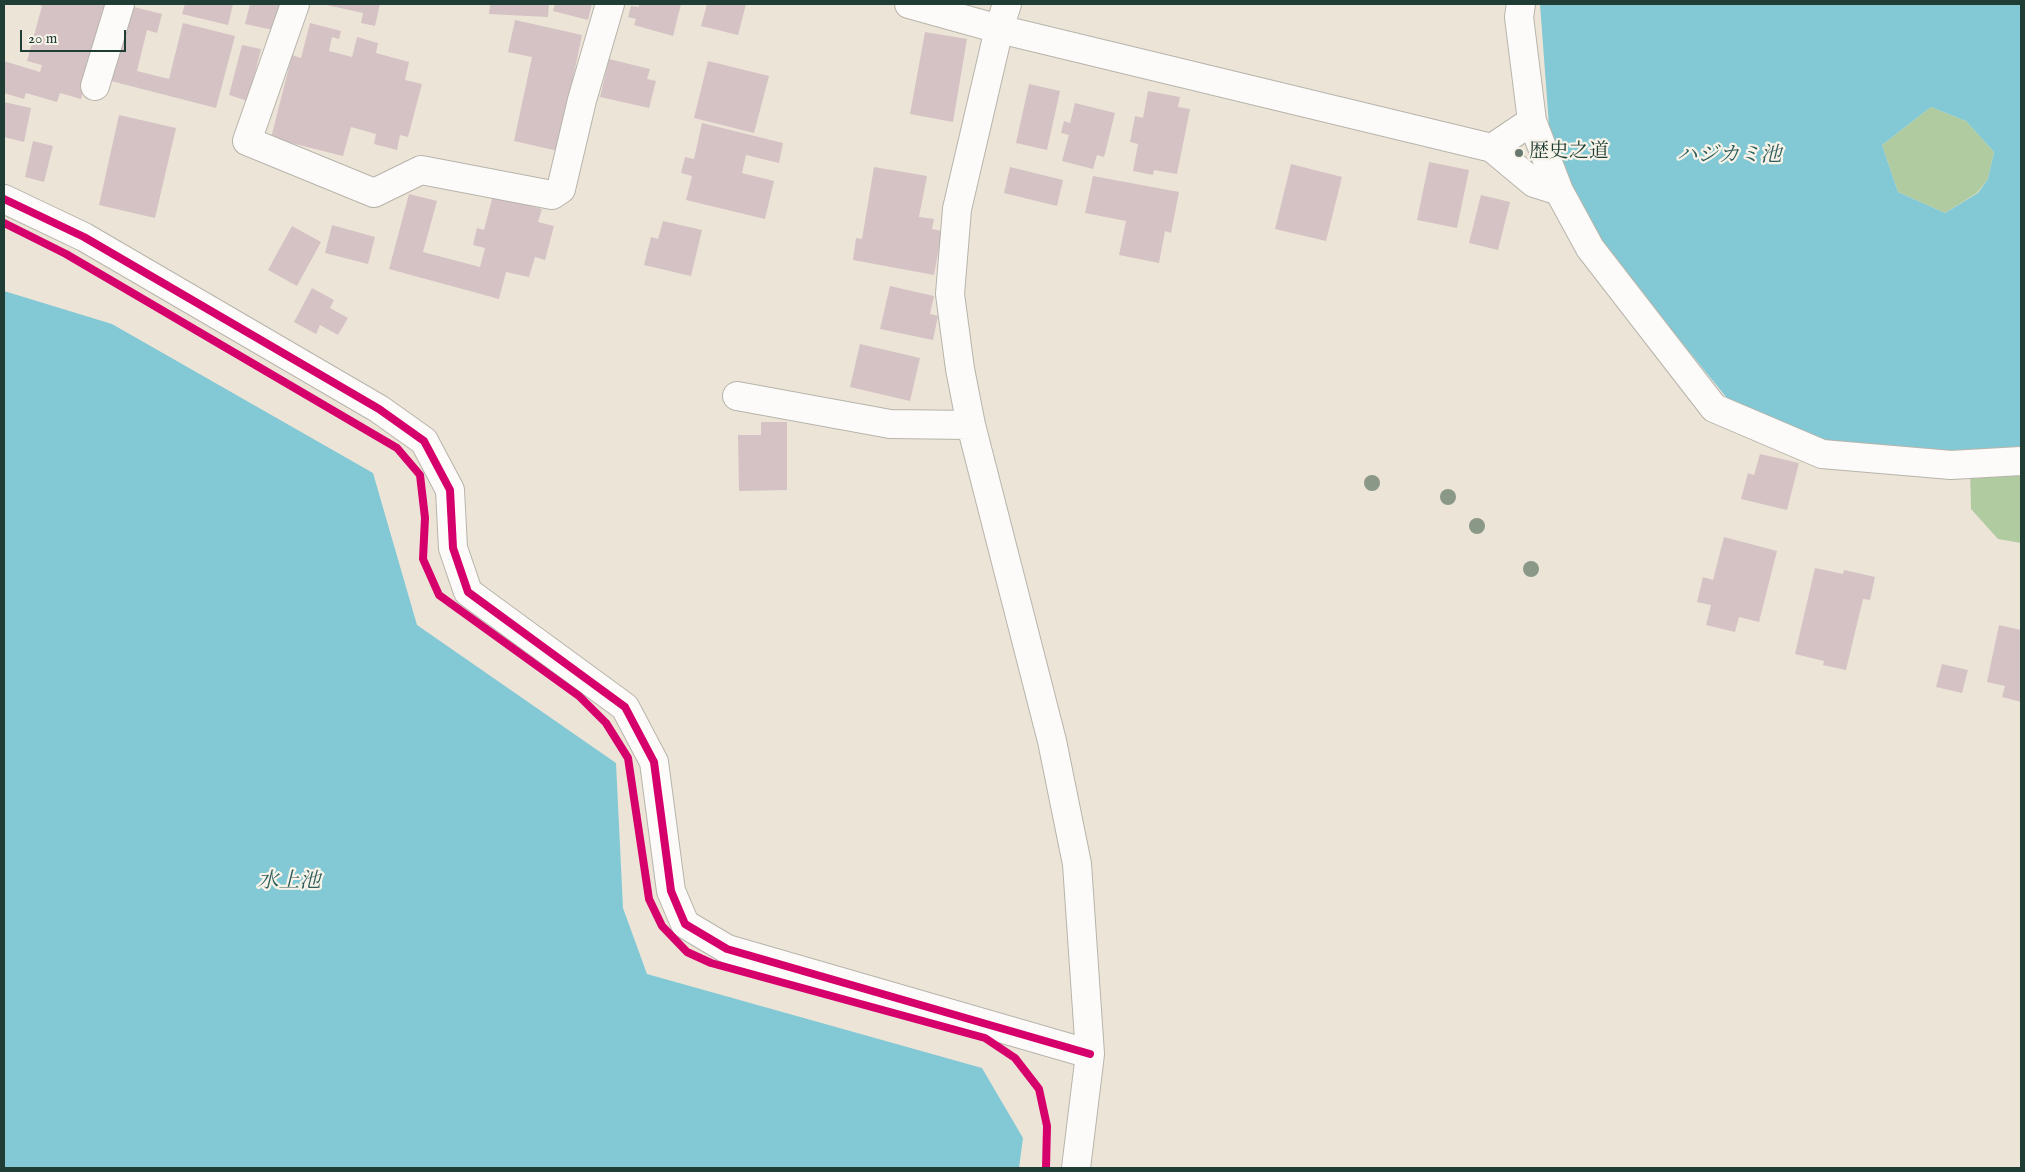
<!DOCTYPE html>
<meta charset="utf-8">
<style>
body{margin:0}
#map{position:relative;width:2025px;height:1172px;overflow:hidden;background:#ede4d8;font-family:"IM FELL English",serif}
canvas{display:block}
.frame{position:absolute;inset:0;border:5px solid #1f3d34;pointer-events:none}
.scale{position:absolute;left:20px;top:30px;width:106px;height:22px;box-sizing:border-box;border:2px solid #1f3d34;border-top:0;padding-left:6px;font-size:15px;line-height:18px;white-space:nowrap;color:#1f3d34;-webkit-text-stroke:4px #f7f3e8;paint-order:stroke}
</style>
<div id="map">
<canvas width="2025" height="1172"></canvas>
<div class="frame"></div>
<div class="scale">20 m</div>
</div>
<script>
const g = document.querySelector('canvas').getContext('2d');
g.lineJoin = 'round';
function paint(path, color) {
  g.fillStyle = color;
  g.fill(path, 'evenodd');
}
function trace(path, color, width, dash) {
  g.strokeStyle = color;
  g.lineWidth = width;
  g.lineCap = dash ? 'butt' : 'round';
  g.setLineDash(dash || []);
  g.stroke(path);
}
function label(font, color, halo, rows, align = 'center') {
  g.font = font + ' "IM FELL English","Noto Serif JP",serif';
  g.lineWidth = 4.5;
  g.setLineDash([]);
  g.textBaseline = 'middle';
  g.strokeStyle = halo;
  g.fillStyle = color;
  for (const [text, x, y, turn = 0] of rows) {
    g.save();
    g.translate(x, y);
    g.rotate((+turn || 0) * Math.PI / 180);
    g.textAlign = isNaN(turn) ? turn : align;
    if (halo) g.strokeText(text, 0, 0);
    g.fillText(text, 0, 0);
    g.restore();
  }
}
paint(new Path2D(`
 M1931 107 1966 121 1994 152 1988 179 1977 193 1945 213 1898 192 1882 145Z
 M2021 458V543L1998 539 1971 509 1970 467Z`), '#b1cba0');
paint(new Path2D(`
 M1540 4H2021V446L1965 454 1830 443 1731 403 1592 232 1550 139ZM1931 107 1966 121 1994 152 1988 179 1978 193 1945 213 1898 192 1882 145Z
 M4 291 112 324 373 473 417 625 616 763 623 908 647 974 982 1068 1023 1138 1019 1168H4Z`), '#83c9d5');
paint(new Path2D(`
 M37 4H108L81 99 60 93 57 102 26 93 24 99 4 93V61L40 72 42 65 27 61 42 6Z
 M185 4H233L228 25 182 14Z
 M250 4H280L273 30 245 24Z
 M322 4H380L375 26 361 23 363 13Z
 M490 4H549L548 17 489 14Z
 M555 4H592L588 20 553 11Z
 M639 4H681L673 36 634 25 636 19 628 17 631 6 639 7Z
 M707 4H746L738 35 701 26Z
 M126 5 162 14 157 33 147 30 137 71 169 79 183 23 235 36 216 108 107 80Z
 M515 20 582 35 558 151 514 141 532 57 508 52Z
 M310 23 341 31 339 39 332 37 329 51 352 57 357 37 378 43 376 53 409 62 405 80 422 84 408 137 400 135 397 150 374 144 376 134 351 127 343 156 271 138 292 55 301 58Z
 M925 32 967 39 953 122 910 114Z
 M242 45 261 49 248 101 229 95Z
 M609 59 650 69 647 79 656 81 649 108 600 97Z
 M708 61 769 76 754 133 694 118Z
 M1029 84 1060 91 1047 150 1016 143Z
 M1148 91 1180 97 1178 107 1190 109 1177 174 1154 170 1153 175 1133 171 1138 144 1130 142 1135 116 1143 118Z
 M4 102 31 108 24 142 4 137Z
 M1075 103 1115 113 1104 157 1097 155 1093 169 1062 161 1069 135 1061 133 1064 121 1070 123Z
 M119 115 176 128 155 218 99 205Z
 M702 123 783 143 779 163 746 155 742 173 774 181 765 219 686 200 692 176 681 173 685 157 694 159Z
 M33 141 53 146 44 182 25 177Z
 M1429 162 1469 170 1457 228 1417 220Z
 M1291 164 1342 177 1326 241 1275 229Z
 M874 167 927 176 919 217 934 219 932 229 942 231 934 275 853 260 856 238 862 239Z
 M1010 167 1063 180 1057 206 1004 193Z
 M1093 176 1179 192 1171 233 1165 231 1159 263 1119 255 1126 221 1085 213Z
 M409 194 437 201 423 252 480 267 485 248 473 245 477 228 484 230 493 195 542 209 538 222 554 226 545 260 535 257 529 277 506 272 499 299 389 269Z
 M1481 195 1510 202 1498 250 1469 243Z
 M663 221 702 230 691 276 644 265 651 237 658 239Z
 M332 225 375 237 368 264 325 253Z
 M292 226 321 242 297 286 268 270Z
 M890 286 934 296 930 314 938 316 933 340 880 329Z
 M312 288 334 300 330 308 348 318 338 335 320 325 316 334 294 322Z
 M860 344 920 358 910 401 850 387Z
 M761 422H787V490L739 491 738 435H761Z
 M1760 454 1799 463 1787 510 1741 499 1748 473 1754 475Z
 M1724 537 1777 551 1759 622 1739 617 1735 632 1706 625 1711 605 1697 602 1703 577 1713 580Z
 M1815 568 1843 574 1844 570 1875 577 1870 600 1863 599 1846 670 1823 665 1824 661 1795 654Z
 M1999 625 2021 630V702L2002 697 2005 686 1987 682Z
 M1942 664 1968 670 1962 693 1936 687Z`), '#d5c2c4');
const minor = new Path2D(`
 M295 4 247 141 374 193 421 170 552 195 561 189 582 100 610 4
 M909 4 999 29 1492 148 1534 183 1559 191
 M1007 4 999 29 957 209 950 294 960 369 971 425 1052 741 1077 864 1090 1054 1076 1168
 M1521 4 1519 17 1532 121 1559 191 1590 248 1714 408 1822 454 1951 465 2021 461
 M95 86 120 4
 M1492 148 1532 121
 M4 199 84 237 379 409 424 441 450 490 453 548 468 592 625 707 654 762 671 891 685 924 727 949 1090 1054
 M737 396 890 424 971 425`);
trace(minor, '#b7b4ab', 30);
trace(minor, '#fcfbf9', 28);
trace(new Path2D(`
 M4 199 84 237 379 409 424 441 450 490 453 548 468 592 625 707 654 762 671 891 685 924 727 949 1090 1054
 M4 223 66 254 397 448 420 475 425 518 423 559 439 595 579 696 606 723 628 758 649 899 662 926 687 952 711 963 985 1038 1015 1058 1039 1089 1047 1126 1046 1168`), '#d6006c', 8);
g.fillStyle = '#8a9987';
for (const [x, y] of [
 [1372,483],
 [1448,497],
 [1477,526],
 [1531,569]
]) {
  g.beginPath();
  g.arc(x, y, 8, 0, 2 * Math.PI);
  g.fill();
}
for (const [x, y, r, color] of [
 [1519,153,5,"#67776d"]
]) {
  const dot = new Path2D();
  dot.arc(x, y, r, 0, 2 * Math.PI);
  g.fillStyle = color;
  g.fill(dot);
  trace(dot, '#f7f3e8', 2);
}
label('20px', '#1f3d34', '#f7f3e8', [
 ["歴史之道",1529,153]
], 'left');
label('italic 21px', '#2d5d5c', '#f7f3e8', [
 ["ハジカミ池",1729,157],
 ["水上池",289,883]
]);
</script>
